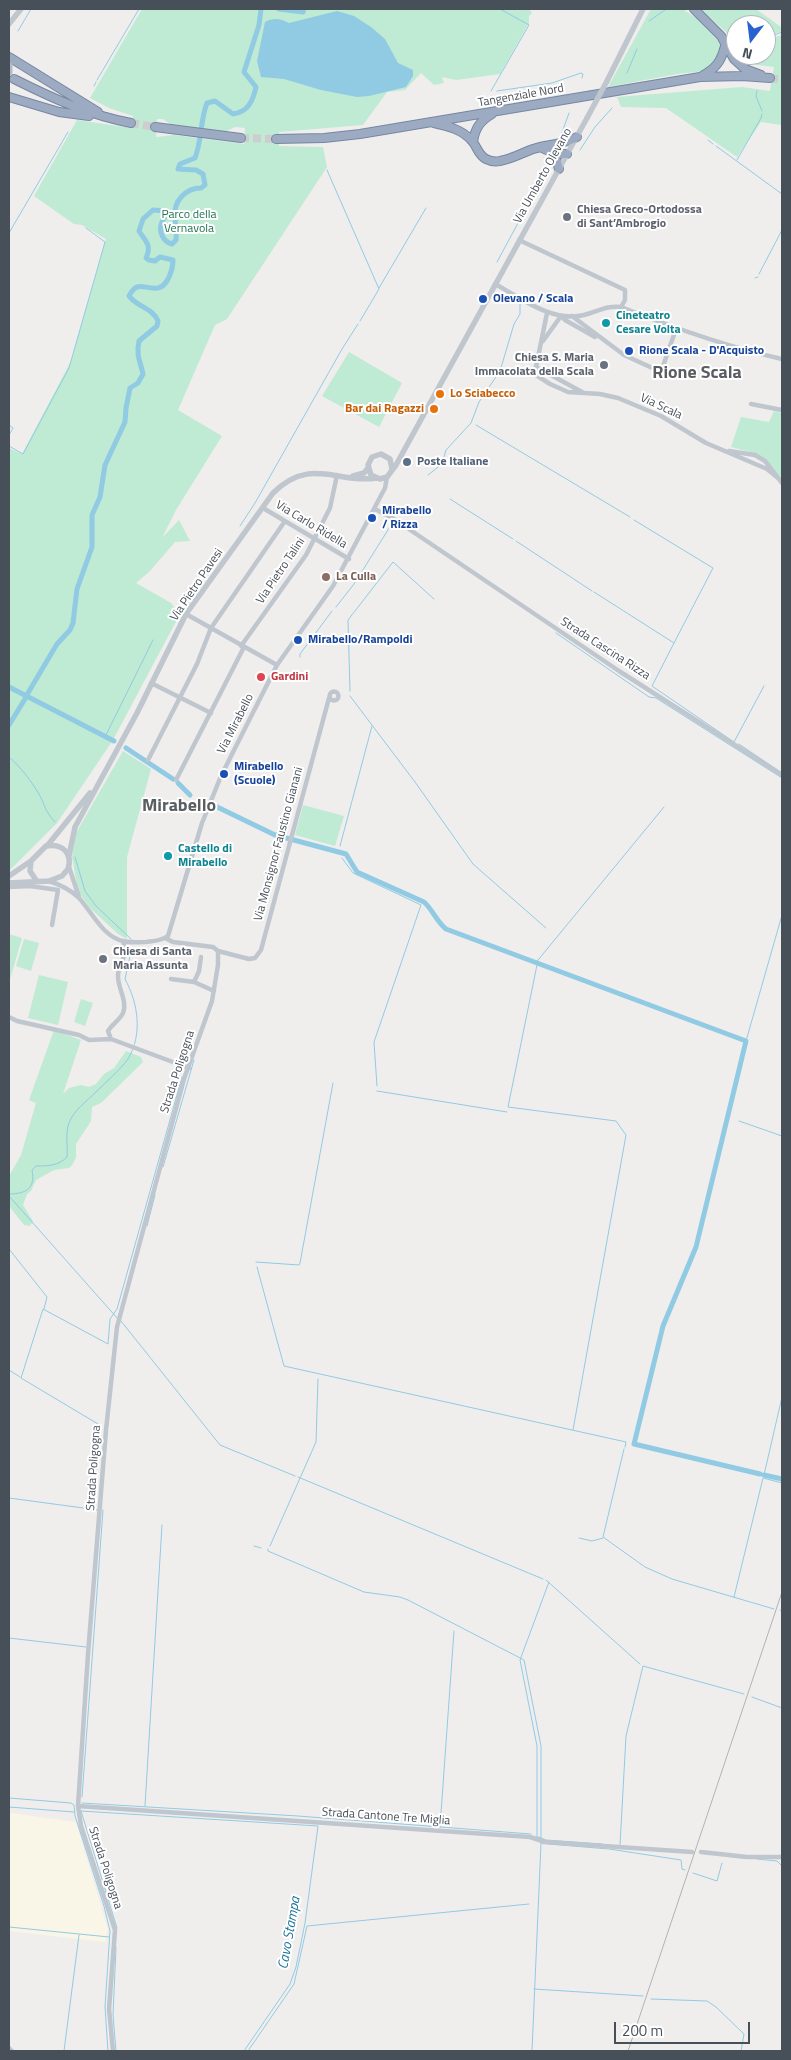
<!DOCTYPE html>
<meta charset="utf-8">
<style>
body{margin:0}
#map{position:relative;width:791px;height:2060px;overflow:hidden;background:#f0eded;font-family:"Titillium Web",sans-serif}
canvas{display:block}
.frame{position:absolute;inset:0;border:10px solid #474f59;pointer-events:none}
.north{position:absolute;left:726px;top:15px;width:50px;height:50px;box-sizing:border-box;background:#fff;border:1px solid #b5b9bd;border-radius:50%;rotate:195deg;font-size:14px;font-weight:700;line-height:20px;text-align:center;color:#474f59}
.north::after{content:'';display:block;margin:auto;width:18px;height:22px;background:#2a63cd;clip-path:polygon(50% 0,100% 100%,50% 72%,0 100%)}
.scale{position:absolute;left:614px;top:2022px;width:136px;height:22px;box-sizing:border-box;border:2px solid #474f59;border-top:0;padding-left:6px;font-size:15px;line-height:18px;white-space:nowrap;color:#474f59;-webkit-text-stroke:4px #fff;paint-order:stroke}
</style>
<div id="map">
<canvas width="791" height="2060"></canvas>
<div class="frame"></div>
<div class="north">N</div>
<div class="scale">200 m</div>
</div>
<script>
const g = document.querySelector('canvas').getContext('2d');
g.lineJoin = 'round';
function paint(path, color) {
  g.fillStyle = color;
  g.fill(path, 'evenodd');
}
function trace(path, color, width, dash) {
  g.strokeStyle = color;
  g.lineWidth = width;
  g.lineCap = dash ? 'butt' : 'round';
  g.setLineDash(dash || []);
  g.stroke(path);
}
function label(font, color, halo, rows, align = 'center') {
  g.font = font + ' "Titillium Web",sans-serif';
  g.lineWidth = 4;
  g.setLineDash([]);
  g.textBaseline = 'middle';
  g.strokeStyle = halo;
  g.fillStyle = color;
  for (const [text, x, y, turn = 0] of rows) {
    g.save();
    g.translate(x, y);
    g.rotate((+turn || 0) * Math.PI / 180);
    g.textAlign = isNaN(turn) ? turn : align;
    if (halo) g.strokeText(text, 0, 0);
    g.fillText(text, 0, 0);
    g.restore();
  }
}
paint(new Path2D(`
 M10 1813 76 1822 108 1930 105 1942 9 1931Z`), '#faf6e7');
paint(new Path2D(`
 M142 9H529L532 13 529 16V23L500 74 456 80 442 77 444 83 434 85 421 73 405 90 387 92 363 125 279 132V146L323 147 327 167 227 319 215 325 178 410 222 436 176 510 162 538 179 520 190 541 175 542 150 571 136 583 171 603 180 614 113 740 57 823 9 871V448L22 454 71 361 106 239 82 225 74 224 34 196 77 120 131 128 133 116 109 108 90 98ZM157 119H163L174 127 223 133 235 127 245 128 244 144 174 135 156 137Z
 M651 9 684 10 696 18 719 42 721 48 719 61 705 71 677 74 608 87Z
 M700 9H756L781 27 782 31 766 37V25H736V55L726 32Z
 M782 35V125L761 122 737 157 666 108 621 107 617 97 742 87 770 91 774 67 750 64 737 55H757L756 61 759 62 761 55H766V41L771 38Z
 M349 352 402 383 379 427 322 396Z
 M774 411 782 413V479L766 459 754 453 731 447 741 417 769 422Z
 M123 751 151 769 127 857V939L118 934 91 909 78 891 72 857 76 833Z
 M303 805 344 816 335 846 295 835Z
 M9 934 22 938 9 983Z
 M24 939 39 943 31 971 16 966Z
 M39 975 68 982 58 1025 28 1018Z
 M81 999 93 1003 85 1026 74 1022Z
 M54 1030 81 1040 63 1094 69 1088 81 1085 89 1087 96 1084 104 1074 114 1068 126 1051 141 1057 143 1062 101 1103 92 1107 91 1121 76 1144V1157L73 1164 69 1168 54 1170 36 1180 31 1191 27 1194 23 1205 33 1221 30 1226 24 1225 9 1206V1176L21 1155 36 1103 29 1100Z`), '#bfead3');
paint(new Path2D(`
 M337 11 354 16 371 27 385 39 398 63 413 70V76L406 87 369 96 357 97 321 90 284 79 261 77 257 61 265 22C274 17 280 19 289 23Z`), '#90cbe3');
trace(new Path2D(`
 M9 10 10 9
 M649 21 665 10
 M18 31 31 9
 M766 41 769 37 782 32
 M759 58 760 55
 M627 73 637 49
 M97 80 139 9
 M94 86 96 82
 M491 91 529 25 500 9
 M497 91 552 83 581 73 583 74 582 78
 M757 91 756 96 762 111
 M560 138 569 113
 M708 140 713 144
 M716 146 782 194
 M580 150 595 127 612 108
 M737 160 761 118 762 114
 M327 170 379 289 360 321
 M9 233 68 132
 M497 262 551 162
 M759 274 782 230
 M755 278 758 277
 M379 288 426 208
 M9 425 13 428 9 435
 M476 425 630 517
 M9 446 23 454 69 368 105 242 86 228
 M428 475 442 464 446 450 471 423 479 402 500 371 514 324 520 314V303
 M450 499 513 539
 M634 520 713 568 674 643
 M240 526 255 503 342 349 358 324
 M516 541 592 591
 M594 592 674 643 652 686 734 742 764 686
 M336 607 354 584 393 522
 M556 633 649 697 656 698 782 778
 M300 657V654L332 611
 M350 691 348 620 393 562 434 599
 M350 696 415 782 473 864 546 928
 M105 737 153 640
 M739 744 782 773
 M9 757C21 767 31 781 39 794 46 807 44 810 55 822
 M340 846 372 726
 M75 857 85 891 96 906 131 939
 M342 858 353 873 421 905 374 1042 377 1086
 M746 1041 782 915
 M377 1091 507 1112
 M739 1121 782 1136
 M163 1167 194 1060
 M9 1194C25 1194 36 1189 32 1170L36 1166C48 1166 58 1166 67 1157 68 1148 65 1132 69 1123 73 1111 87 1101 96 1092 106 1082 120 1070 128 1059 143 1034 138 1003 125 979L130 956
 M9 1196 118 1319
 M147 1226 155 1195
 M9 1249 47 1297 44 1309
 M256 1262 299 1265 300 1263 333 1083
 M257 1267 284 1366 626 1442 625 1447
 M121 1321 220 1445 295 1476
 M9 1370 20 1377
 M98 1424 21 1378 43 1309 108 1344 110 1319 117 1309 182 1077
 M573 1430 626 1135 616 1121 508 1107 538 960 664 807
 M624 1449 603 1537 645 1567 672 1579 774 1609
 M764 1475 782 1397
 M298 1477 543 1579
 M9 1498 98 1510
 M579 1538 592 1541 603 1538
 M254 1546 261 1548
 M270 1546 316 1442 318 1379
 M268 1549V1551L364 1592 400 1597 408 1600 524 1660 541 1746V1838
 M546 1580 640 1664
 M734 1597 763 1478 782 1483
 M780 1610 782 1611
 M9 1638 86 1647
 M752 1697 782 1708
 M82 1797 103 1510
 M9 1798 71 1803 74 1805 75 1816 104 1906 110 1931 105 2007 108 2051
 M82 1803 298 1816 531 1834
 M145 1806 162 1525
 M9 1807 74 1812
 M440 1827 454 1631
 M537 1835V1746L520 1660 549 1582
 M536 1836 546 1840 602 1844
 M548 1844 609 1849 681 1860 682 1869 685 1870
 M620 1845 626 1736 643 1666 744 1694
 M757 1859 777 1861 782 1866
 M693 1873 717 1881 722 1863
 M9 1927 109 1937
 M117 1928 81 1811 318 1826 305 1923 296 1967 290 1984 244 2051
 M116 1947 113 2015 116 2051
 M534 1989 643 1996
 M651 1999 707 2001 716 2007 744 2034 741 2051
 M64 2051 79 1935
 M248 2051 294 1984 307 1926 529 1904
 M532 2051 541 1843 544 1844`), '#90cbe3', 1);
trace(new Path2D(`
 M279 9 303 12 304 9
 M9 687 114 741
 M28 693 57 644 70 630 73 623 77 589 92 547V515L100 497 105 465 125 422 126 408 130 388 138 383 143 374C140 360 136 356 139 341L157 326 158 321C153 308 137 307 129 296 138 279 144 290 158 288 168 286 173 269 173 260L160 257 155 261 149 260 146 258C152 245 146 242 139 231L143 219 153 210 167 211C166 216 164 218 162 222 158 231 163 242 172 244L176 240C177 232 175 225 175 217 173 201 186 188 201 188L205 185 203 174 196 170 178 169 180 164 195 158C202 140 200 121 207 103L215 101 233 114C248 112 253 101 256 87L244 72 259 25 261 9
 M9 725 25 699
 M126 748 173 779
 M178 783 190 795
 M211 804 275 835 346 854 357 872 424 902C433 910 436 921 446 929L746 1041 696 1247 663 1326 634 1444 760 1474
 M764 1475 782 1479`), '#90cbe3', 5);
trace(new Path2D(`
 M770 78 782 80
 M131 123 155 127
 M241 138 276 139`), '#cecdcf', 8, [8, 4]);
const trunk = new Path2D(`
 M694 9 721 36 734 59 745 69 761 75
 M9 57 98 112
 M702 76C716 68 721 62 725 46
 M14 79C52 98 89 115 131 123
 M9 97 59 112 89 116
 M434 123C448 126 463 130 472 141 477 146 478 155 486 159 490 161 496 162 500 161 512 159 522 153 533 149 548 144 563 145 577 137
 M155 127 241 138
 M276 139 324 138 360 134 700 77 742 76 770 78
 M473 142C475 128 480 121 492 114
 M542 148 556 154H567
 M550 151 555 156 559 169`);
trace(trunk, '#7587a3', 10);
trace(new Path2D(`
 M519 240 625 290V300L621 307
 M495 284C521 298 552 323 584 315 597 312 607 305 621 307 674 328 727 347 782 359
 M547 313 536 367V375L550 384 568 392 600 394 618 398 661 416 706 443 767 469 778 478
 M561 316 565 320 595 337
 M572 316 624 355 661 372 676 329
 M543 341 561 316
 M536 367 584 393
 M751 404 782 410
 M729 451 755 455 765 461 782 483
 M263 508 349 559
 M375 509 394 519 619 671 782 775
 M186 614 277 665
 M241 646 306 555 330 508 337 475
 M151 683 211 713
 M329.5 696a4.5 4.5 0 1 1 9 0a4.5 4.5 0 1 1-9 0Z
 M148 760 197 664 211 628 285 521
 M176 780 244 647
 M69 867 79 897
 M49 881C61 885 70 889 79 898 92 912 103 937 123 941 130 943 138 942 146 942 154 941 161 941 168 936L202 823 221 776 277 665 333 586 385 488 387 477
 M9 887 30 886 58 890 52 925
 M123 941C129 957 119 961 118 975 117 987 128 1001 123 1013 120 1020 112 1024 108 1031L111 1039 189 1068
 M218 951 249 959 255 958 261 950 329 698
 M171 979 194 982 214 991
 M194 982 199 971 201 957
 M9 1017 17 1021 79 1035 89 1040 111 1039
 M78 1806 530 1837 545 1842 692 1852
 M701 1852 747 1857H782
 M9 2048 12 2051
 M113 2051 109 2009 115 1930 81 1826 78 1806 88 1654 106 1430 117 1327 184 1079 212 1001 218 965V951L213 947 173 942 165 938`), '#bfc6ce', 4.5);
trace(new Path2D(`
 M9 24 21 9
 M607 81 643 9
 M392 469 390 459 381 454 372 457 368 465 371 475 380 479 387 477 396 465 587 118
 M353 476 364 473 368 468
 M47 846 90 793
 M69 856 75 827 137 713 186 614 273 493C311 456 336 484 377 478
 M31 861 30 871 36 880
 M9 876 31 861 46 846C62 843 73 853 68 869L62 876 49 881 9 883`), '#bfc6ce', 5.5);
trace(new Path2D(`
 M9 61V72`), '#afbaca', 7);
trace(trunk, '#9cabc1', 8);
trace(new Path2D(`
 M628 2051 782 1592`), '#b0b2b7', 1);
trace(new Path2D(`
 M587 118 607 81`), '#bfc6ce', 5.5);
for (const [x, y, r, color] of [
 [567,217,5,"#6b7280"],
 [483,299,5,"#1a4fb4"],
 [606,323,5,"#0f9aa8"],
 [629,351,5,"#1a4fb4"],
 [604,365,5,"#6b7280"],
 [440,394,5,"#e8710a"],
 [434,409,5,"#e8710a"],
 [407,462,5,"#5c6f8a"],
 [372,518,5,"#1a4fb4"],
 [326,577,5,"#8d6e63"],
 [298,640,5,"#1a4fb4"],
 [261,677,5,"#e0444e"],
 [224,774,5,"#1a4fb4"],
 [168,856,5,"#0f9aa8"],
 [103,959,5,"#6b7280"]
]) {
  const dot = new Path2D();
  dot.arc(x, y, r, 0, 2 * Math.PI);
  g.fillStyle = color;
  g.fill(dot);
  trace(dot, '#fff', 2);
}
label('12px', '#474f59', '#fff', [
 ["Tangenziale Nord",521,96,-10],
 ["Via Umberto Olevano",543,176,-61],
 ["Via Scala",661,407,25],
 ["Via Carlo Ridella",311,525,31],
 ["Via Pietro Talini",281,571,-56],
 ["Via Pietro Pavesi",197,585,-56],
 ["Strada Cascina Rizza",605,649,33],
 ["Via Mirabello",236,724,-63],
 ["Via Monsignor Faustino Gianani",279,844,-75],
 ["Strada Poligogna",178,1072,-72],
 ["Strada Poligogna",94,1468,-86],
 ["Strada Cantone Tre Miglia",386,1817,4],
 ["Strada Poligogna",105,1868,72]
]);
label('bold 12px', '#5b616d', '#fff', [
 ["Chiesa Greco-Ortodossa",577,210],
 ["di Sant’Ambrogio",577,224],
 ["Chiesa S. Maria",594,358,"right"],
 ["Immacolata della Scala",594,372,"right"],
 ["Chiesa di Santa",113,952],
 ["Maria Assunta",113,966]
], 'left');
label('12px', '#1f7250', '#fff', [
 ["Parco della",189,215],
 ["Vernavola",189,229]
]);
label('bold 12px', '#164399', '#fff', [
 ["Olevano / Scala",493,299],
 ["Rione Scala - D'Acquisto",639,351],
 ["Mirabello",382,511],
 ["/ Rizza",382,525],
 ["Mirabello/Rampoldi",308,640],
 ["Mirabello",234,767],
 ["(Scuole)",234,781]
], 'left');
label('bold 12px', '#0d838f', '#fff', [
 ["Cineteatro",616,316],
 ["Cesare Volta",616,330],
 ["Castello di",178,849],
 ["Mirabello",178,863]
], 'left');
label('bold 12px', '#c56008', '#fff', [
 ["Lo Sciabecco",450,394],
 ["Bar dai Ragazzi",424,409,"right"]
], 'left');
label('bold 12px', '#4e5e75', '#fff', [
 ["Poste Italiane",417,462]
], 'left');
label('bold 12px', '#785e54', '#fff', [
 ["La Culla",336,577]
], 'left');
label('bold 12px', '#be3a42', '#fff', [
 ["Gardini",271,677]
], 'left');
label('italic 14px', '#1a7499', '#fff', [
 ["Cavo Stampa",290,1933,-80]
]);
label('bold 18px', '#5a5d61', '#fff', [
 ["Rione Scala",697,374],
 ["Mirabello",179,807]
]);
</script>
